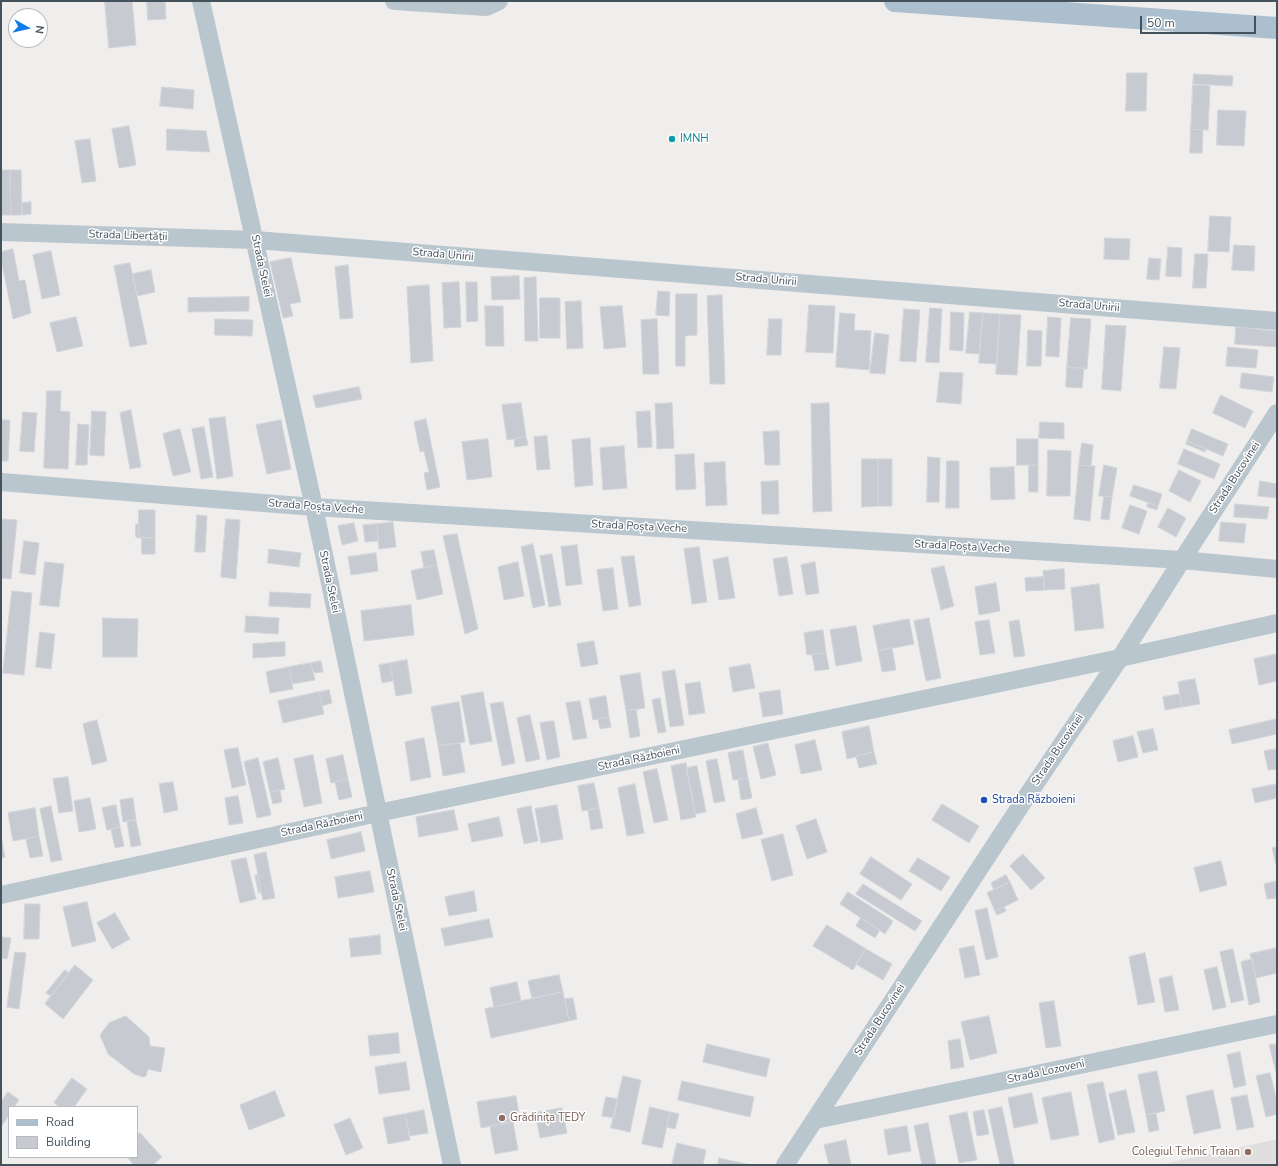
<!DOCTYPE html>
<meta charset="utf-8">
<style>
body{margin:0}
#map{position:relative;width:1278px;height:1166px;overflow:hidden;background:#f0eded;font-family:"Nunito Sans",sans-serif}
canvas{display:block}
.frame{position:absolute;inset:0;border:2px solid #44525c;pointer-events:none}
.legend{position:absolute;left:8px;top:1106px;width:130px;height:52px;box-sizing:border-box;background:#fff;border:1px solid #b4babe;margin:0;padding:5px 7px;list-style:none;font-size:12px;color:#44525c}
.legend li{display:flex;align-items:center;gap:8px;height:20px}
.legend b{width:20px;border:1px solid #b4babe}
.north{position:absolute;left:8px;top:8px;width:40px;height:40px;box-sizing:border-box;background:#fff;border:1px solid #b4babe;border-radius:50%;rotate:98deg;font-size:11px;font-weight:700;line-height:16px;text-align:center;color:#44525c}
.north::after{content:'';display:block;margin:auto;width:14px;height:18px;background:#0e7ce9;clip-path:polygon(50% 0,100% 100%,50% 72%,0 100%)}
.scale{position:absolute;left:1140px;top:16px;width:116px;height:18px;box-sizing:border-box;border:2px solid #44525c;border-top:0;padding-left:5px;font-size:12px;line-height:14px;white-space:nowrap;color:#44525c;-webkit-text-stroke:3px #fff;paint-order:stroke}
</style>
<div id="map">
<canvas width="1278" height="1166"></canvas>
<div class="frame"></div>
<ul class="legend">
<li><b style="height:5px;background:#abbfce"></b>Road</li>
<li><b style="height:11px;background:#c7cad0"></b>Building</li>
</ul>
<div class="north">N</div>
<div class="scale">50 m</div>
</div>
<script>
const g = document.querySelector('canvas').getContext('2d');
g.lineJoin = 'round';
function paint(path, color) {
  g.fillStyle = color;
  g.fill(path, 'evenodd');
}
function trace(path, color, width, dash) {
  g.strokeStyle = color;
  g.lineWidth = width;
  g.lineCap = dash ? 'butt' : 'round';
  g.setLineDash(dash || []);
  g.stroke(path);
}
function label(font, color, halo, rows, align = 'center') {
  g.font = font + ' "Nunito Sans",sans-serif';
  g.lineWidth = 3;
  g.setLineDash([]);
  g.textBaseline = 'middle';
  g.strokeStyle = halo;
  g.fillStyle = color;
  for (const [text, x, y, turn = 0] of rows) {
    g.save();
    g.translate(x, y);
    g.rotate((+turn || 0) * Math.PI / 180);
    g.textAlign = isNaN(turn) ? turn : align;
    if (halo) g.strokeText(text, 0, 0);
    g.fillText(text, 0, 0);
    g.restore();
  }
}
paint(new Path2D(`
 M1277 1139V1165H1160Z`), '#e1dedf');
const building = new Path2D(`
 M105 1H132L136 45 109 48Z
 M147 1H165L166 19 148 20Z
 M1127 73H1147L1146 111H1126Z
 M1194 74 1233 76 1232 86 1193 84Z
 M1193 85 1210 86 1208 130 1191 129Z
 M162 87 194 90 193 109 160 106Z
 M1218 110 1246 111 1244 146 1217 145Z
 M129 126 136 165 119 168 112 129Z
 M167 129 206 131 210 152 167 150Z
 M1191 129 1203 130 1202 153H1190Z
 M90 139 96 181 82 183 75 141Z
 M1 170H10L11 215H1Z
 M10 170H21L22 215H11Z
 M31 202V214L22 215V203Z
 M1210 216 1231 217 1229 252 1208 251Z
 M1105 238 1130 239 1129 260 1104 259Z
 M1234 245 1255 246 1254 271 1232 270Z
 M1168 247 1182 248 1181 277 1166 276Z
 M13 249 19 281 25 280 31 313 13 319 1 259V252Z
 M51 251 60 295 42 299 33 255Z
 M1195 254H1208L1206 288H1193Z
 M291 258 301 302 290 304 293 316 283 318 270 262Z
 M1149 258 1161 259 1159 280 1147 279Z
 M130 263 147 344 130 347 114 266Z
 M348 265 353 318 340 319 335 267Z
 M151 270 155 292 137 296 133 274Z
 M519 276 520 299 492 300 491 277Z
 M536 277 538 341H525L524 278Z
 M459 282 461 327 444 328 442 283Z
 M466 282H477L478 321 467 322Z
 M429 285 433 361 411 363 407 287Z
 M658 291 670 292 669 316 656 315Z
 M676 294H697V335L685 336V366H676Z
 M722 295 725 384H710L707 296Z
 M249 297V311L188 312V298Z
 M540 298H560V338H540Z
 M581 301 583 348 567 349 565 302Z
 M809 305 835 306 833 353 806 352Z
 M485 306H503L504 346H486Z
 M622 306 626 347 604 349 600 307Z
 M930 308 942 309 939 363 926 362Z
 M904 309 920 310 916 362 900 361Z
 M951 312 964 313 963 351 950 350Z
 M970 312 983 313 979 354 966 353Z
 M840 313 855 314 854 330 871 331 869 370 836 367Z
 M983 313 1000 314 997 364 979 363Z
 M1000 314 1021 315 1017 375 996 374Z
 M76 317 83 346 57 352 50 323Z
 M1048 317 1061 318 1059 357 1046 356Z
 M1071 318 1091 319 1087 369 1067 367Z
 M215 319 253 320 252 336 215 335Z
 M657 319 659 374H643L641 320Z
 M769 319H782L781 355H767Z
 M1106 325 1126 326 1121 391 1102 389Z
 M1236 327 1277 331V347L1235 344Z
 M1028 330 1042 331 1041 366H1027Z
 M875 333 889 335 885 374 870 373Z
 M1164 347 1180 348 1176 389 1160 388Z
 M1228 347 1258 350 1256 368 1226 366Z
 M1067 367 1084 368 1082 388 1066 387Z
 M940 372 963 373 961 404 937 402Z
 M1242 373 1274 377 1272 392 1240 388Z
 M359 387 362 399 316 408 313 396Z
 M47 391H61L60 411 70 412 68 469 44 468Z
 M1221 395 1253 411 1245 428 1213 413Z
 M521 403 526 437 507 440 502 405Z
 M672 403 674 448 657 449 655 404Z
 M829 403 832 511 813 512 811 404Z
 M131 410 141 467 130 469 120 413Z
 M92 411 106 412 104 456 90 455Z
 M650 411 652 447 638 448 636 412Z
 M23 412 37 413 34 452 20 451Z
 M225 417 233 476 217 479 209 419Z
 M426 419 440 487 427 490 424 473 429 472 424 451 420 452 414 422Z
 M1 420H10L8 461H1Z
 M281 420 291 469 267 474 256 425Z
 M1040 422 1064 423V439L1039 438Z
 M78 424 89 425 87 465H76Z
 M204 427 213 477 201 479 192 429Z
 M180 429 191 472 173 476 163 434Z
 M1192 429 1228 444 1223 456 1187 441Z
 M779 431 780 465H765L763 432Z
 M547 436 550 469 537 470 534 437Z
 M526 437 528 445 515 447 514 439Z
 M590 438 593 485 575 487 572 440Z
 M488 439 492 477 467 480 462 442Z
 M1017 439H1038V465H1017Z
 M1187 441 1206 449 1205 452 1186 444Z
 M1082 443 1093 445 1091 466 1079 465Z
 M624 446 627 488 603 490 600 448Z
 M1184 449 1220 464 1214 479 1178 464Z
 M1048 450 1071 451 1070 496H1047Z
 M694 454 696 489 676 490 675 455Z
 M928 457 940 458 939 502H927Z
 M862 459H878V506L862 507Z
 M878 459H892V506H878Z
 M947 461H959V508H946Z
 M725 462 727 505 706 506 704 463Z
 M1029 465H1038V492H1029Z
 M1079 465 1095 466 1090 521 1074 519Z
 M1104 465 1117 468 1112 497 1099 496Z
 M1014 467 1015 499 991 500 990 468Z
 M1179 470 1201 481 1190 502 1169 491Z
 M778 481 779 514H762L761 482Z
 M1260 481 1277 484V498L1258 496Z
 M1134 485 1162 494 1158 506 1130 496Z
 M1104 496 1112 497 1109 520 1101 519Z
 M1148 503 1158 506 1157 510 1147 507Z
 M1235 504 1269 507 1267 519 1234 517Z
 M1130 505 1147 511 1139 534 1122 528Z
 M1168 508 1186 518 1176 537 1158 527Z
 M139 510H155V538H139Z
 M197 515 207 516 205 552H195Z
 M1 519 17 520 11 579 1 578Z
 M226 519 240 520 236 579 221 577Z
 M393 522 396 547 379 549 377 524Z
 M1221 522 1246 524 1244 543 1219 541Z
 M354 523 358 541 342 545 338 526Z
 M136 524H139V538L136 537Z
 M377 524 378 541 365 542 363 525Z
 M457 534 478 629 465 634 443 536Z
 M142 537 155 538V554H142Z
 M24 541 39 543 35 575 20 573Z
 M533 544 545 605 533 608 521 547Z
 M577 545 582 584 566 586 561 547Z
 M699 547 707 602 692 604 684 549Z
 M269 549 301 553 299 567 268 563Z
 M434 550 437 565 424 568 421 552Z
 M376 553 378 571 351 575 348 557Z
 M552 554 561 605 549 607 540 556Z
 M634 556 641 605 629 607 621 557Z
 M728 557 735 598 719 600 713 560Z
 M787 557 793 594 779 596 773 559Z
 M45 562 64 564 59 607 40 605Z
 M518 562 524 596 504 600 498 567Z
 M815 562 819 593 806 595 801 565Z
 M437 565 443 594 417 600 411 571Z
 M944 566 954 606 941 610 931 569Z
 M613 568 618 609 603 611 597 570Z
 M1064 569 1065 589 1044 590 1043 571Z
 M1044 577V590L1026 591 1025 578Z
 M996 583 1000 611 979 615 975 587Z
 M1099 584 1104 628 1075 631 1071 588Z
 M12 591 32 593 24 675 3 673Z
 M270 592 311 594 310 608 269 606Z
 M411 605 414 635 364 641 361 611Z
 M246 616 279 618 278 634 245 632Z
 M103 618 138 619 137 657H103Z
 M929 618 941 678 926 681 914 621Z
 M909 619 914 644 878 651 873 626Z
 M989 620 995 653 980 655 975 622Z
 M1019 620 1025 656 1014 657 1009 622Z
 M856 626 862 661 836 666 830 630Z
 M823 630 826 653 807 655 804 633Z
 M40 632 55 634 51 669 36 667Z
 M594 641 598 664 581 667 577 644Z
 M285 642V656L253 658V644Z
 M892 648 896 670 882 672 878 651Z
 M826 653 829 669 815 671 812 655Z
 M1277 654V681L1259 685 1254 659Z
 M407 660 412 693 396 696 390 663Z
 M321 661 323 672 313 673 311 663Z
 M311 663 315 680 292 684 289 667Z
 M390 663 393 681 382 683 379 665Z
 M750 664 755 688 733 692 729 668Z
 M289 667 293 689 270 693 266 672Z
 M675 670 684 725 670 727 662 672Z
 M640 673 645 708 626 711 620 676Z
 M1195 679 1200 704 1182 707 1178 682Z
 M700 682 705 713 689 715 685 684Z
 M329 690 332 703 322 706 319 692Z
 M780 690 783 714 763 717 759 693Z
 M319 692 324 714 283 723 278 701Z
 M483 692 492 741 470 745 461 696Z
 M1180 694 1182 707 1165 710 1163 697Z
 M606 696 609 717 593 720 589 699Z
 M660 698 666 732 658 733 652 700Z
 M580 701 587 738 573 740 566 703Z
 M459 702 465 742 438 746 431 707Z
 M503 702 515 763 502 766 490 704Z
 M636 709 640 736 630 738 626 711Z
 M530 715 540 759 526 762 517 718Z
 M609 717 611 727 600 729 598 719Z
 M1277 719V734L1232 744 1229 730Z
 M97 720 107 761 92 765 83 724Z
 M554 721 560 757 547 760 540 723Z
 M869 726 874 752 847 759 842 732Z
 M1153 729 1158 750 1143 753 1137 732Z
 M1133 736 1138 757 1118 762 1113 741Z
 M424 738 431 777 411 781 405 742Z
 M815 740 822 770 801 774 795 745Z
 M460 743 465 772 443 776 438 746Z
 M768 743 776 775 761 779 753 747Z
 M238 748 246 785 232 788 224 750Z
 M1277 749V769L1268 770 1264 751Z
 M743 750 748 778 733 780 728 753Z
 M874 752 877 764 859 768 856 756Z
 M313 755 322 803 304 807 294 759Z
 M343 755 348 779 331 783 326 759Z
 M258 758 271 815 257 818 244 762Z
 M278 758 285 789 270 792 263 762Z
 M717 759 725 801 714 803 706 761Z
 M686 763 696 817 681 820 671 766Z
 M697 766 706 812 695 814 686 768Z
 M657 769 668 820 654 823 643 772Z
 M68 777 73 811 59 813 53 779Z
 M748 778 752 798 741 800 738 780Z
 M348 779 352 797 339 800 335 782Z
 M173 782 178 810 164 813 159 784Z
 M594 783 599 808 582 811 578 786Z
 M635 784 644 833 627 836 618 788Z
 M1277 784V798L1255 803 1252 789Z
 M280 790 282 802 273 804 270 792Z
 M238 796 243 823 229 825 225 798Z
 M90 798 96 829 79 832 74 801Z
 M133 798 136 820 123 822 120 800Z
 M942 804 979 826 969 843 932 820Z
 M116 805 120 827 107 830 102 808Z
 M557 805 563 839 541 843 535 809Z
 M51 806 62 860 51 862 40 809Z
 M531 806 538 841 524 844 517 809Z
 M35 808 39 836 13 841 8 813Z
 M599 808 603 828 591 830 588 810Z
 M756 808 763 834 742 839 736 814Z
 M454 810 458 830 419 837 416 817Z
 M499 817 503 836 472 842 468 824Z
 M816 819 827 852 807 859 796 826Z
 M136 820 141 845 131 847 127 821Z
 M120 827 124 846 115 848 111 829Z
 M361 832 365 851 331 859 327 840Z
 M783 834 793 875 772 881 761 840Z
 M1 835 5 857 1 858Z
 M39 836 43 856 30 858 26 839Z
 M1277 847V864L1276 865 1272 848Z
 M266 852 275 898 263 900 254 855Z
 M1023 854 1045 878 1031 890 1010 866Z
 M871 857 912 884 901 900 860 874Z
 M246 858 256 899 240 903 231 861Z
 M918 858 950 877 941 891 909 871Z
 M1221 861 1227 885 1200 892 1194 868Z
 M370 871 374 892 338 898 335 877Z
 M255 875H258L261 892 259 893Z
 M1006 875 1010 882 994 890 991 883Z
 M1277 881V898L1267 899 1264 884Z
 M1010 882 1018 900 995 911 987 893Z
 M863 884 922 921 915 931 856 894Z
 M474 891 477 911 449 916 445 897Z
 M848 892 893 921 885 934 840 904Z
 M87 902 96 941 72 947 63 907Z
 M25 904H40L39 939H24Z
 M1004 907 1006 911 997 915 995 911Z
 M987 908 998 957 986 960 975 911Z
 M115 913 130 939 112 949 97 923Z
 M861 918 880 930 875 938 856 926Z
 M489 919 493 937 445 946 441 929Z
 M827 925 866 949 853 970 813 946Z
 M380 935 381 954 351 957 349 939Z
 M1 937 11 938 7 959 1 958Z
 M974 946 980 975 965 978 959 949Z
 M1277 948V973L1256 978 1250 954Z
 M866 949 892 964 883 980 856 964Z
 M1233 949 1244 1000 1231 1003 1220 952Z
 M15 952 26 953 19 1009 7 1007Z
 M1145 953 1155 1002 1138 1005 1129 957Z
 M1252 959 1260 1002 1249 1005 1241 962Z
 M75 965 93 980 63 1019 45 1004Z
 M1217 967 1226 1007 1213 1010 1204 970Z
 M65 970 69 973 51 996 46 993Z
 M559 975 563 992 532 998 528 981Z
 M1172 976 1179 1010 1165 1012 1159 979Z
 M517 982 521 1001 494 1007 490 988Z
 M563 992 569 1021 491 1038 485 1009Z
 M573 998 577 1019 569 1021 565 999Z
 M1054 1001 1061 1046 1046 1048 1039 1003Z
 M126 1016 149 1037 150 1046 165 1048 161 1072 148 1069 146 1076 143 1077 134 1074 108 1054 100 1035 109 1023Z
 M989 1016 997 1053 970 1060 961 1022Z
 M398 1033 400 1053 370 1056 368 1036Z
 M960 1039 964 1067 951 1069 948 1041Z
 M707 1044 770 1059 766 1077 703 1062Z
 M1277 1044V1076L1269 1045Z
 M1240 1052 1246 1085 1234 1088 1227 1055Z
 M406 1062 410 1090 379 1094 375 1067Z
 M1157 1071 1165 1111 1146 1115 1138 1075Z
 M1270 1073 1277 1101V1114L1266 1117 1256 1076Z
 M623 1076 641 1080 630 1132 611 1128Z
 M72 1078 87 1089 74 1107H60L54 1103Z
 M682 1081 754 1097 750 1117 678 1100Z
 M1103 1082 1115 1139 1099 1143 1087 1085Z
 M1126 1090 1135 1132 1118 1135 1109 1094Z
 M1213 1090 1221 1128 1194 1134 1186 1096Z
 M275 1091 285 1116 249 1130 240 1105Z
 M8 1092 19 1100 14 1107H9V1115L1 1127V1102Z
 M1071 1092 1079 1135 1051 1140 1042 1098Z
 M1032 1093 1038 1123 1014 1128 1008 1098Z
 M1247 1095 1254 1127 1237 1130 1231 1098Z
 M516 1096 520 1121 481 1128 477 1102Z
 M606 1097 618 1099 614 1118 602 1116Z
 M650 1107 670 1112 662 1148 642 1144Z
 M1002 1107 1014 1164 1010 1165H1000L988 1110Z
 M562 1108 567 1133 540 1138 535 1113Z
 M424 1110 428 1133 410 1136 405 1114Z
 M984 1110 989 1134 977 1136 973 1112Z
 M670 1112 679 1114 675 1129 667 1127Z
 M967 1112 977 1160 959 1163 949 1116Z
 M1156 1113 1159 1130 1149 1132 1146 1115Z
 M405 1114 410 1140 388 1144 383 1118Z
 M350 1118 363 1148 346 1155 334 1125Z
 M513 1122 518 1150 495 1154 490 1126Z
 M928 1123 936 1165H922L914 1126Z
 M907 1126 911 1151 888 1155 884 1130Z
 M140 1133 162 1157 153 1165H134L127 1157H137V1135Z
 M846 1140 851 1165H829L824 1145Z
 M677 1143 706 1150 703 1165H672Z
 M719 1158 751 1165H718Z`);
paint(building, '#c7cad0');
trace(building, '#d1d4d9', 1);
trace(new Path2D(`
 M201 1 314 507 452 1165
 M394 1 486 7 499 1
 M1 232 255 240 1277 321
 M1 482 314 507 1182 560 1277 569
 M1 895 378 813 1120 658 1277 623
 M815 1120 1277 1024
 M785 1165 1025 799 1120 658 1182 560 1277 413`), '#bac6ce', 18);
trace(new Path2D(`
 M895 1 1277 28`), '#abbfce', 22);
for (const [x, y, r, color] of [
 [672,139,4,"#0f9aa8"],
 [984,800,4,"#1a4fb4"],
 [502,1118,4,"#8d6e63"],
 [1248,1152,4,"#8d6e63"]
]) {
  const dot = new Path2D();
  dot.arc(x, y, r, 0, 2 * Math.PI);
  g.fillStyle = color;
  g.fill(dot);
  trace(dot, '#fff', 1.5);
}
label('11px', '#0d838f', '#fff', [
 ["IMNH",680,139]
], 'left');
label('11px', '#44525c', '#fff', [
 ["Strada Libertății",128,236,2],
 ["Strada Unirii",443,255,5],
 ["Strada Stelei",261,266,78],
 ["Strada Unirii",766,280,5],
 ["Strada Unirii",1089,306,5],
 ["Strada Bucovinei",1235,478,-57],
 ["Strada Poșta Veche",316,507,4],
 ["Strada Poșta Veche",639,527,3],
 ["Strada Poșta Veche",962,547,3],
 ["Strada Stelei",329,582,78],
 ["Strada Bucovinei",1058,750,-56],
 ["Strada Războieni",639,759,-12],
 ["Strada Războieni",322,825,-12],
 ["Strada Stelei",396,900,78],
 ["Strada Bucovinei",880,1020,-57],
 ["Strada Lozoveni",1046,1072,-12]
]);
label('11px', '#164399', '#fff', [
 ["Strada Războieni",992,800]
], 'left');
label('11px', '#785e54', '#fff', [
 ["Grădinița TEDY",510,1118],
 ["Colegiul Tehnic Traian",1240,1152,"right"]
], 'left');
</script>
